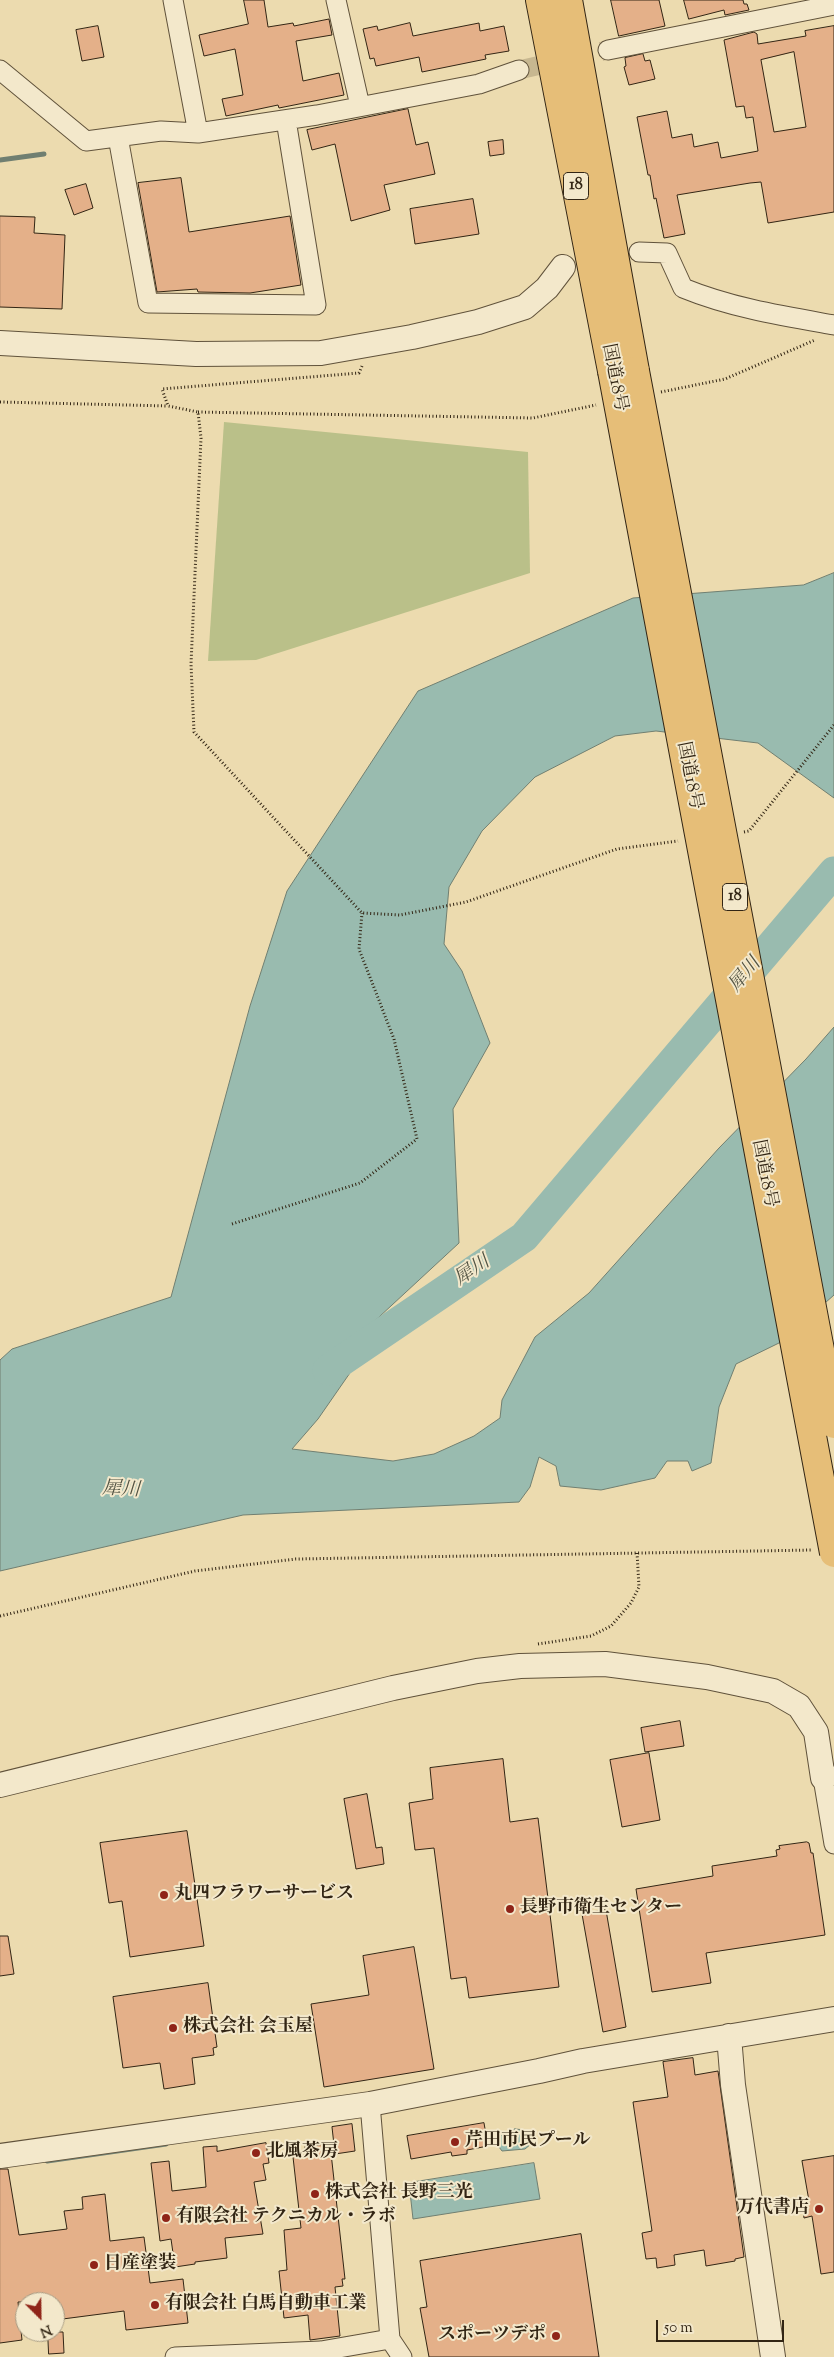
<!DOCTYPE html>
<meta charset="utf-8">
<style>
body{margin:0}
#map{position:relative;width:834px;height:2357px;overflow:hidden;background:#ecdbaf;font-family:"Sorts Mill Goudy",serif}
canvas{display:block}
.north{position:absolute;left:15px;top:2292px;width:50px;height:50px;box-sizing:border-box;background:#f3e8cb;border:1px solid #a69a82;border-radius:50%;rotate:157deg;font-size:14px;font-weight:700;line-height:20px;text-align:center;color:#322514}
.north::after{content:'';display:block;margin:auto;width:18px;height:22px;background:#8f2418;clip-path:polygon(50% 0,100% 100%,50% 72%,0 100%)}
.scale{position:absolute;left:656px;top:2320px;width:128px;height:22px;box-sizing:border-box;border:2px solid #322514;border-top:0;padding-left:6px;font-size:15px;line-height:18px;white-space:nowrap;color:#322514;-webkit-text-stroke:4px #f3e8cb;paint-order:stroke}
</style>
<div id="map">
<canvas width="834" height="2357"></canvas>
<div class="north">N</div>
<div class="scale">50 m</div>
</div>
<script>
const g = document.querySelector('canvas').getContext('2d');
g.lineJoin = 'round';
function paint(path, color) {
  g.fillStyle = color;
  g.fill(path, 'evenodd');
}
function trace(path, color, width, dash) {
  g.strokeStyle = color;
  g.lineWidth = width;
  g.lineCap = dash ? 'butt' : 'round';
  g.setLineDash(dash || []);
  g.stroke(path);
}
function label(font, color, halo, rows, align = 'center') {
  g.font = font + ' "Sorts Mill Goudy","Noto Serif JP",serif';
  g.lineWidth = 4;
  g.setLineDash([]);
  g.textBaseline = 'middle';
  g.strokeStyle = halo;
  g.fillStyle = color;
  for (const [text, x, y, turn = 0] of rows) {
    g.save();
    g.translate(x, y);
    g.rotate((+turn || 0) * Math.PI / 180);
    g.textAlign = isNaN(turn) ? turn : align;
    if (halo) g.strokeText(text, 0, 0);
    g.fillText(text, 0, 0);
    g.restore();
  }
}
paint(new Path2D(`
 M224 422 528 452 530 573 256 660 208 661Z`), '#bac089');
const water = new Path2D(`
 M834 573V798L758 743 656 731 615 736 535 777 482 831 449 887 444 944 462 971 490 1043 453 1109 459 1243 365 1330 361 1357 318 1419 292 1449 393 1461 434 1454 474 1436 500 1418 502 1400 535 1337 589 1293 719 1148 806 1059 834 1027V1295L781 1342 736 1364 719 1407 711 1463 692 1471 688 1461H667L655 1478 601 1490 560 1486 556 1466 539 1457 530 1487 519 1502 243 1515 0 1571V1360L12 1349 171 1297 250 1006 287 891 418 691 633 598 803 585Z
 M515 2129 525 2130 530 2137 531 2144 525 2149 502 2151 496 2143C499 2134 506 2132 515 2129Z
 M534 2163 540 2199 413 2219 409 2183Z`);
paint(water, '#99bbaf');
trace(water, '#707f71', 1);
trace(new Path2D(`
 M0 160 44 154
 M47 2161 166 2144`), '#707f71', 5);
trace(new Path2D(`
 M328 1370 524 1237 834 872`), '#99bbaf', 31);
const building = new Path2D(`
 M244 0H264L268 27 293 23 294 26 329 19 332 35 296 41 303 81 339 73 344 95 279 108 278 105 226 116 222 99 243 95 235 49 204 56 199 35 248 24Z
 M611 0H659L665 26 619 36Z
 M684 0H743L744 4H747L749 10 725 15 724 10 689 19Z
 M410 23 413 36 479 23 480 31 504 26 509 51 485 55 486 59 422 72 419 57 376 66 374 58 370 59 363 29 377 26 378 30Z
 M98 26 104 57 82 61 76 30Z
 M834 26V212L768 223 761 182 750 183 677 195 685 234 664 238 656 198 654 199 650 175H648L637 117 667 111 672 138 692 134 694 147 718 142 721 158 758 151 753 117 746 118 744 106 736 107 724 40 754 32 757 34 758 44 806 36 805 31ZM794 52 806 127 774 132 761 60Z
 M643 54 645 61 650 60 655 79 629 85 624 67 626 66 625 58Z
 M408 109 416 145 428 142 435 174 384 185 390 210 351 221 335 144 312 150 307 130Z
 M503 140 504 154 490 156 488 142Z
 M181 178 189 232 290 216 301 285 250 293 198 292 197 289 157 292 138 183Z
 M86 184 93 208 74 215 65 190Z
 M473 199 479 234 415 244 410 209Z
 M0 216 35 217 34 233 65 235 62 309 0 307Z
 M680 1721 684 1746 645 1752 641 1728Z
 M649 1753 660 1820 622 1827 610 1760Z
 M503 1759 510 1822 538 1818 559 1987 469 1998 466 1977 451 1979 434 1848 415 1850 409 1803 433 1799 430 1768Z
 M367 1794 376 1848 382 1847 384 1864 356 1869 344 1799Z
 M187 1831 204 1946 130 1957 122 1901 109 1903 100 1843Z
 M807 1842 809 1843 811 1853H813L825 1935 706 1953 711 1983 652 1992 636 1889 713 1876 712 1866 777 1856 776 1850 780 1849 779 1846Z
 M606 1910 626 2027 603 2032 582 1914Z
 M0 1936H8L14 1974 0 1976Z
 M414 1947 434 2069 324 2087 311 2004 369 1995 363 1956Z
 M208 1983 217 2047 213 2048 214 2055 192 2058 195 2084 164 2089 160 2063 123 2068 113 1997Z
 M693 2058 695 2075 718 2071 744 2257 735 2259V2261L706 2266 704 2250 674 2255 675 2265 657 2268 656 2258 646 2259 642 2233 652 2231 633 2102 668 2097 663 2062Z
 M484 2123 488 2146 467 2150V2154L452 2156 451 2152 411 2159 407 2136Z
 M352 2124 355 2151 335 2154 332 2127Z
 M266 2143 269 2163 263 2164 266 2180 254 2182 263 2234 225 2238 227 2258 195 2262V2264L175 2267 171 2239 160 2241 151 2163 169 2161 172 2191 206 2187 203 2147 217 2146V2151Z
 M330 2144 345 2279H342L343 2286 335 2287 340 2336 310 2340 308 2315 284 2318 279 2271 287 2270 284 2230 301 2228 293 2157 306 2155 305 2147Z
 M834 2156V2272L821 2274 812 2216 804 2218 802 2202 809 2201 802 2161Z
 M0 2169H8L19 2235 67 2229 64 2211 83 2209 82 2197 105 2194 110 2241 144 2237 150 2283 183 2279 188 2323 126 2330 124 2311 55 2320V2302H18L22 2340 0 2343Z
 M581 2234 599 2357H429L420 2308 427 2307 420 2261Z
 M48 2332H63L64 2353 49 2354Z`);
paint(building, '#e4b089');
trace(building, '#322514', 1);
trace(new Path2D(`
 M519 70 608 50`), '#c7b790', 19, [19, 9]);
const minor = new Path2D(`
 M173 0 198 133
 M336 0 360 106
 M608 50 834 5
 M0 70 86 141 161 131 198 133 317 115 479 84 519 70
 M118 137 148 303 316 305 286 120
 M639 252 667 253 683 288C732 308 783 316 834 325
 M834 1776 823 1778 834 1844
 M390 2339 402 2357
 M175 2357 321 2351 390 2339 370 2104`);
const tertiary = new Path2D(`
 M0 343 196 354 321 353 412 337 478 322 525 307 547 288 563 267
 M0 1785 393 1688 477 1671 520 1666 605 1664 707 1677 773 1691 799 1706 816 1732 823 1778
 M729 2036 733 2085 773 2357
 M0 2156 370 2104 539 2071 583 2061 834 2019`);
const trunk = new Path2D(`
 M540 0 612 371
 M568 0 635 371`);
trace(minor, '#60523b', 21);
trace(tertiary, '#60523b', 26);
trace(trunk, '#322514', 30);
trace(new Path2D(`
 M362 366 359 373 162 389 168 406 198 412 201 438 191 664 194 732 362 913 400 915 466 902 617 849 678 841
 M661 392 725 379 815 340
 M0 402 168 406
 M198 412 533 418 596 405
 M744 832 749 831 834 725
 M232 1224 360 1183 417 1139 394 1039 359 949 362 913
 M0 1616 195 1571 296 1559 813 1550
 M538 1644 591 1636 611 1626 631 1603 639 1587 637 1552`), '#322514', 3, [1, 2.5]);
trace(minor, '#f3e8cb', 19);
trace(tertiary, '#f3e8cb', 24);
trace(trunk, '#e6be78', 28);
const trunkBridge = new Path2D(`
 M612 371 834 1553
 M635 371 834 1424`);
trace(trunkBridge, '#322514', 30, []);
trace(trunkBridge, '#e6be78', 28);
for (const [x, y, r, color] of [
 [164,1895,5,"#8f2418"],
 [510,1909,5,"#8f2418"],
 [173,2028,5,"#8f2418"],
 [455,2142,5,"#8f2418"],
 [256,2153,5,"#8f2418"],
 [315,2194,5,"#8f2418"],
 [819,2209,5,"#8f2418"],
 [166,2218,5,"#8f2418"],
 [94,2265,5,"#8f2418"],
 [155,2305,5,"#8f2418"],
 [556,2336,5,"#8f2418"]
]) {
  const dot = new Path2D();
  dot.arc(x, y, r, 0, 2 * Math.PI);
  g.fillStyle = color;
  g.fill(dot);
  trace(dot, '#f3e8cb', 2);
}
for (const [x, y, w] of [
 [576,186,25],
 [735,897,25]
]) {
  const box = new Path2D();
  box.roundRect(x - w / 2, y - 13.5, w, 27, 4);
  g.fillStyle = '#f3e8cb';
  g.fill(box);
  trace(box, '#322514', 1);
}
label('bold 16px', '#322514', null, [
 ["18",576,186],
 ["18",735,897]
]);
label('18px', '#322514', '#f3e8cb', [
 ["国道18号",613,378,79],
 ["国道18号",688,776,79],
 ["国道18号",763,1174,79]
]);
label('bold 18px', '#322514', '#f3e8cb', [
 ["丸四フラワーサービス",174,1895],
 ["長野市衛生センター",520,1909],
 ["株式会社 会玉屋",183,2028],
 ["芹田市民プール",465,2142],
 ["北風茶房",266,2153],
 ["株式会社 長野三光",325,2194],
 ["万代書店",809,2209,"right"],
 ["有限会社 テクニカル・ラボ",176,2218],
 ["日産塗装",104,2265],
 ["有限会社 白馬自動車工業",165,2305],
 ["スポーツデポ",546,2336,"right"]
], 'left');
label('italic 19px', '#515242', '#f3e8cb', [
 ["犀川",746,976,-50],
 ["犀川",473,1272,-34],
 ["犀川",121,1491,3]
]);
</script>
